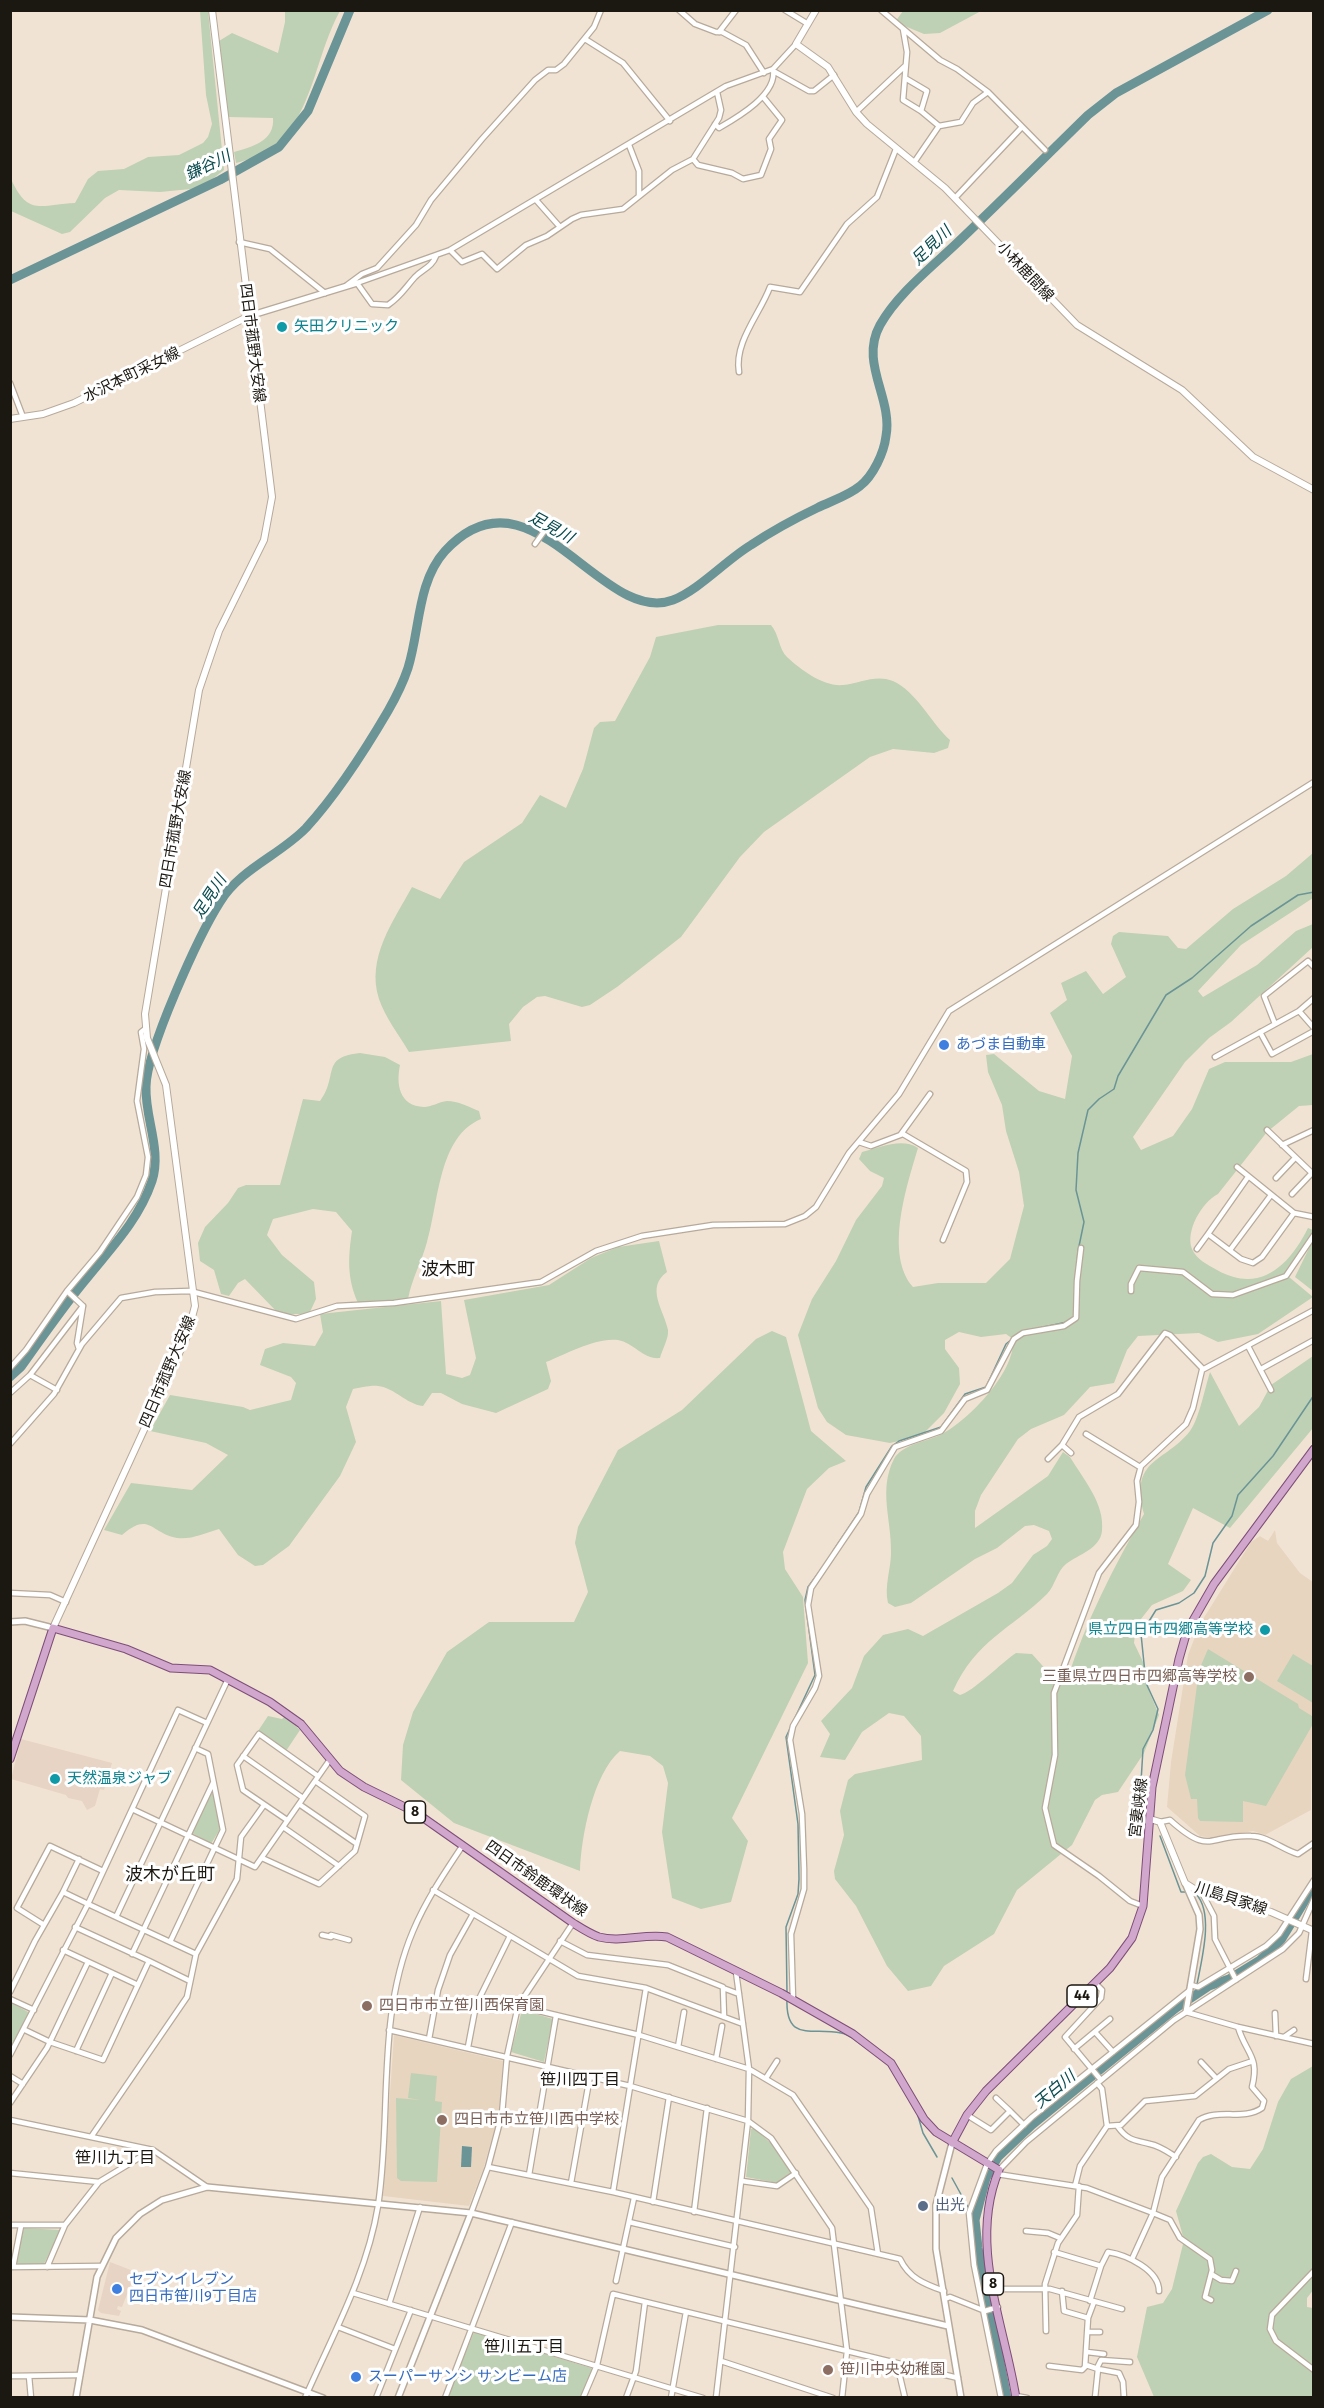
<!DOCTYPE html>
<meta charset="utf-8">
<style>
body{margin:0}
#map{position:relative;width:1324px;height:2408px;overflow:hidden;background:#f1e3d3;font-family:"Fira Sans",sans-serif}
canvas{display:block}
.frame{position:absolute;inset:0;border:12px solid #1b1711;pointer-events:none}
</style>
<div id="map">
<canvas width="1324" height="2408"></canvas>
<div class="frame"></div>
</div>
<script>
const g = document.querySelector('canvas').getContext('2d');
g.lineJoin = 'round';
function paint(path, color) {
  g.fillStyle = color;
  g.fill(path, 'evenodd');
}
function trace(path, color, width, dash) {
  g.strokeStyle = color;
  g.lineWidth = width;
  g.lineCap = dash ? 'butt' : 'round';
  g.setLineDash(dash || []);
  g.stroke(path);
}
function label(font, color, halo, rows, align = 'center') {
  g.font = font + ' "Fira Sans","Noto Sans JP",sans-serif';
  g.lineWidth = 6;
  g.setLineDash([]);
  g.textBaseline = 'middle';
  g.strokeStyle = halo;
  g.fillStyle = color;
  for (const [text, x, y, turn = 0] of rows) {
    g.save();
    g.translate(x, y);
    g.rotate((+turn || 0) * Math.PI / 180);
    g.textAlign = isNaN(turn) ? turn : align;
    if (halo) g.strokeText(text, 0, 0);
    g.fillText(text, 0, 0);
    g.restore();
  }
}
paint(new Path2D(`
 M21 1739 112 1763 104 1790 100 1789 95 1806 87 1810 82 1801 68 1798 66 1795 11 1779Z
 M110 2262 136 2272 122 2307 118 2306 117 2309 121 2311 119 2316 101 2313 98 2310Z`), '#e7d4c4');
paint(new Path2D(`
 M1275 1530 1277 1543 1300 1573 1313 1582 1311 1810 1265 1835 1253 1831 1212 1838 1200 1836 1167 1807 1171 1762 1188 1655 1200 1624 1251 1542 1260 1536 1268 1541Z
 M394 2035 503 2061 499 2113 483 2170 469 2206 383 2196Z`), '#e8d5bf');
paint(new Path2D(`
 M200 11H208L224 170 201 188 160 192 119 190 105 198 70 232 62 234 11 211V179C28 216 39 205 75 203L88 179 98 171 124 169 148 157 179 155 203 143 208 137 212 124 206 95Z
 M285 11H340C317 52 314 105 281 141 270 153 251 159 236 163L234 152C252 147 275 141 273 118L228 117 219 41 232 33 278 53 285 22Z
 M903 11H981L940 33 924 34 895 22Z
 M718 625H771C779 634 779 650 787 657 801 670 824 687 843 685 860 683 876 674 893 681 917 692 931 723 950 740L948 748 934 753 893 749 870 757 764 832 740 857 681 937 617 987 590 1005 582 1007 545 996 537 997 523 1007 509 1024 511 1041 409 1052C399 1035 385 1017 379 999 366 958 393 922 412 887L440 899 464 862 522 823 540 795 566 808 583 769 594 728 600 722 615 721 650 657 656 637Z
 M1313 853V898L1241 945 1198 991 1203 997 1257 965 1296 931 1313 924V947L1231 1022 1209 1038 1185 1062 1133 1137 1141 1150 1173 1136 1192 1109 1209 1069 1225 1062H1291L1313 1054V1105L1299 1106 1267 1132 1218 1194C1202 1202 1185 1231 1192 1249 1196 1259 1208 1265 1217 1270 1260 1294 1289 1266 1308 1228L1313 1230 1289 1277 1313 1297 1258 1334 1218 1342 1199 1333 1138 1336 1127 1350 1114 1383 1090 1387 1064 1415 1031 1429 1018 1439 981 1495 975 1511V1528L1048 1476 1063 1452 1070 1457C1084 1480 1105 1504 1102 1531 1100 1549 1079 1554 1066 1564 1057 1571 1055 1586 1047 1594 1010 1630 976 1640 953 1691L960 1695C974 1691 1001 1663 1016 1653L1032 1654 1059 1684 1067 1680C1086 1621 1113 1568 1144 1514 1129 1458 1165 1463 1190 1431 1199 1419 1205 1388 1210 1372L1239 1426 1259 1407 1271 1385 1313 1356V1428L1230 1528 1193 1508 1168 1564 1191 1580 1183 1591 1152 1605 1141 1619 1135 1635 1134 1643 1145 1666 1149 1691 1159 1715 1144 1753 1118 1792 1102 1795 1095 1800 1072 1845 1017 1890 994 1934 944 1966 931 1986 908 1991 887 1966 856 1906 835 1879 834 1871 844 1835 840 1811 848 1780 855 1774 922 1760 921 1736 904 1716 889 1713 862 1732 845 1760 820 1757 830 1734 821 1721 852 1688 864 1656 883 1635 908 1629 923 1636 998 1593 1012 1583 1033 1555 1047 1546 1052 1539 1049 1531 1034 1525 1025 1526 997 1548 975 1559 911 1603 895 1607 888 1603C884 1586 891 1569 891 1553 892 1521 878 1490 894 1459 902 1444 929 1441 942 1434 969 1420 1016 1371 1013 1339L1006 1334 981 1337 959 1332 945 1340V1349L959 1368 960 1384 944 1413 921 1436 890 1443 846 1435 827 1422 818 1408 798 1335 812 1299 836 1261 856 1220 882 1186 884 1178 870 1171 859 1159 862 1152C879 1148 902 1137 918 1148 907 1185 884 1254 913 1287L938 1283H986L1010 1259 1024 1206 1019 1172 1006 1131 1002 1105 988 1072 986 1055 994 1054 1039 1091 1065 1099 1072 1056 1050 1013 1067 1000 1061 983 1086 971 1103 994 1126 977 1111 944 1113 936 1119 932 1168 936 1178 948 1186 949 1233 909 1286 876Z
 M360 1053 385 1057 400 1065C396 1084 399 1106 424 1107 431 1107 439 1102 447 1101 458 1101 469 1107 479 1111L481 1119C438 1137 439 1202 427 1242 422 1261 412 1278 408 1299L358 1303C347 1278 348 1258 352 1231L336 1212 313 1209 273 1219 267 1235 282 1255 314 1282 316 1299 309 1314H279L245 1279 238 1283 229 1296 221 1294 214 1270 200 1261 198 1243 205 1227 228 1203 238 1188 246 1185H280L303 1099 320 1101C339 1076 320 1057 360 1053Z
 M1313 1240V1291L1295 1277Z
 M659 1241 667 1272C645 1288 664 1310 668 1330 669 1338 662 1350 660 1358 644 1360 634 1343 618 1340 596 1337 566 1354 546 1362L551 1381 548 1389 496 1413 462 1404 441 1393H432L423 1406C406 1404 395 1388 378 1386 370 1385 360 1388 353 1389L346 1407 356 1442 340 1476 289 1546 263 1565 255 1566 238 1555 219 1529C205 1533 191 1540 177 1538 150 1533 150 1511 122 1535L104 1530 131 1483 192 1490 228 1455 206 1443 150 1431 170 1395 243 1407 250 1410 291 1400 296 1383 291 1377 260 1365 265 1349 283 1343 315 1346 323 1332 320 1314 441 1301 446 1374 462 1378 470 1375 476 1358 464 1300 549 1285 591 1258 618 1247Z
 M772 1331 786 1337 811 1431 846 1461 829 1468 807 1489 783 1552 785 1569 803 1597 808 1663 732 1818 748 1841 731 1902 701 1909 672 1898 662 1832 668 1783 663 1766 650 1756 620 1751C593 1774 581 1837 580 1871L454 1823 401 1780 403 1745 413 1712 447 1652 489 1622H574L588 1592 575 1543 578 1527 618 1450 682 1410 756 1339Z
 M1208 1649 1298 1704 1299 1708 1312 1716 1313 1724 1266 1806 1243 1801V1822L1200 1821 1198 1818 1197 1799H1191L1185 1775 1199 1670Z
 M1293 1654 1313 1666V1703L1277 1681Z
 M268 1716 282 1719 285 1716 300 1730 286 1751 258 1731Z
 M210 1793 213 1794 220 1829 211 1844 192 1833Z
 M10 2002 30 2013 12 2048 10 2047Z
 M522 2010 553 2019 544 2062 511 2052Z
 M1313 2066 1314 2289 1307 2298V2307L1313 2308V2397H1154L1137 2357 1147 2307 1163 2303 1172 2289 1184 2240 1176 2211 1198 2163 1203 2157 1211 2154 1232 2167 1250 2169 1263 2149 1278 2102 1291 2079Z
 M411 2073 437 2076 435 2101 442 2102 437 2182 401 2181 397 2178 396 2098 421 2100 408 2098Z
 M754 2128 772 2144 791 2172 777 2183 746 2177 751 2129Z
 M24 2228 61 2230 44 2264H18L16 2262Z
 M474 2332 591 2368 593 2370 581 2397 447 2398Z`), '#bed1b4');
paint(new Path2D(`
 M462 2146 472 2147 471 2167H461Z`), '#6b9497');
trace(new Path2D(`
 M1074 1303 1078 1251 1084 1222 1076 1190 1078 1153 1088 1110 1099 1099 1114 1089 1118 1076 1166 995 1192 978 1251 926 1298 895 1314 892
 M1025 1331 1067 1322
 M833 1551 859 1512 866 1487 892 1446 899 1441 941 1427 965 1394 986 1387 1006 1344 1018 1334
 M1139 1815 1143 1749 1153 1730 1158 1709 1146 1683 1141 1634 1156 1610 1179 1603 1194 1593 1205 1576 1213 1543 1232 1516 1238 1495 1273 1456 1314 1395
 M1160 1836 1181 1892H1185
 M787 1993 786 1927 798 1894 799 1879 798 1824 786 1737 815 1675 805 1600 808 1587 822 1568
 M1195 1995C1199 1969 1216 1915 1196 1894
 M787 1998C785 2043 812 2027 841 2033 849 2034 856 2041 862 2045
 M918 2116 923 2133 937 2157
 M952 2178 969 2209
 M971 2213 975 2220`), '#6b9497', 1.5);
trace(new Path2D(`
 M10 280 220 180 279 147 308 111 350 10
 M10 1377 21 1367C41 1339 61 1310 83 1283 109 1250 138 1222 152 1181 162 1150 145 1119 146 1087 146 1051 199 935 220 902 240 869 280 855 306 828 338 793 364 752 388 711 396 697 403 683 408 668 420 630 417 582 445 551 531 458 601 627 673 600 699 590 726 560 751 545 772 531 794 519 817 508 831 501 848 496 860 486 873 476 884 453 886 436 893 398 859 363 880 325 898 293 932 267 958 242 1002 200 1045 157 1088 115L1116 93 1268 10
 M1007 2398 978 2248 975 2220 986 2178 998 2157 1032 2125 1176 2008 1209 1986 1229 1979 1260 1960 1281 1940 1314 1886`), '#6b9497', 9);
const minor = new Path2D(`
 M679 10 695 24 716 32H722L746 45 764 73
 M785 10 808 24
 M881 10 940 60 957 69 988 92 1045 150
 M903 29 907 52 903 100 921 111 939 126
 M719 32 736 10
 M585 39 623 63 670 121
 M775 72 809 91H814L834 75
 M905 78 927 91 921 111
 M856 112 905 66
 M715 124 719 128C738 117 778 94 773 69
 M629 145 639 171V196
 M693 159 698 165 732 173 743 179 761 175 771 149 769 139 782 120 764 98
 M915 161 939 126 961 122 973 103 988 92
 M955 198 1022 127
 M536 200 560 227
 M239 242 270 249 325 293
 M450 250 462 262 482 254 497 269 526 245 547 236 572 219 581 215 623 209 672 170 693 159 719 118 721 110 717 92
 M436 256C432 267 423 269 415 277 405 288 401 296 388 305L372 304 357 283 450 250 726 86 773 69 796 44
 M347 285 362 274 377 268 416 225 431 200 482 139 535 80 548 70H556L564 64 594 27 601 10
 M739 372C734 342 760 314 770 287L800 292 847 224 877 197 896 149
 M10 383 23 417
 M535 544 548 526
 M1299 1011 1314 1028
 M1275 1024 1264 996 1308 961 1314 967
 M1260 1032 1272 1054 1314 1031
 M1215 1057 1299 1011 1314 998
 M1267 1130 1314 1175
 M901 1134 930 1094
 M859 1142 871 1146 903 1134 966 1171 967 1182 943 1240
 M1282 1145 1314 1130
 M1237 1167 1294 1213 1314 1217
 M1248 1177 1208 1234 1241 1259 1253 1263 1262 1257 1294 1213
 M1276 1178 1295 1158
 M1292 1194 1311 1174
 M1197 1249 1208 1234
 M1230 1250 1271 1195
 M67 1291 83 1306
 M1131 1291V1284L1139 1268 1183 1272 1212 1294 1233 1295 1286 1276 1314 1235
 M1248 1346 1271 1390
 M79 1349 77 1343 83 1306
 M10 1368 26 1350 67 1291 100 1252 137 1197 146 1175 148 1157 137 1101 144 1049 141 1032 145 1029
 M1261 1369 1314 1340
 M30 1375 57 1390
 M10 1393 30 1375 83 1306
 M1086 1434 1140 1467
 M10 1444 54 1394 82 1344 121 1298 155 1292 190 1291 296 1319 337 1306 394 1303 541 1282 596 1251 642 1236 713 1225 785 1224 805 1216 816 1207 849 1153 899 1094 949 1011 1314 782
 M1062 1445 1071 1453
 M1048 1459 1062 1445 1079 1417 1118 1394 1165 1333 1170 1335 1203 1369
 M10 1593 50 1595 66 1602
 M243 1756 303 1798
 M299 1804 357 1844
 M132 1809 255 1867 329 1761
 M287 1820 243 1790 237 1765 259 1734 318 1776
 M1160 1822 1170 1820C1211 1857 1208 1834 1251 1836 1268 1836 1283 1850 1298 1854L1314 1843
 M283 1827 339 1866
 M262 1858 319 1884 355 1851 365 1816 315 1781
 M433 1890 578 1976 646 1988 743 2024
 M1201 1891 1214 1916 1215 1939 1236 1980
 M63 1892 79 1859
 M88 1904 196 1954
 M1143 1906 1130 1901 1099 1876 1054 1845 1045 1808 1055 1755 1054 1693 1099 1573 1136 1525 1139 1502 1137 1481 1141 1466 1186 1424 1193 1408 1202 1370 1314 1310
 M116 1917 228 1679
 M44 1925 17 1908 50 1846 103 1871
 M75 1927 149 1961
 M322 1935 331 1937
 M331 1935 349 1940
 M560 1941 587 1955 668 1965 723 1987 724 2017
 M170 1942 223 1830 208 1754 195 1748
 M63 1950 138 1985
 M132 1954 213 1783
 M1306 1979 1312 1931
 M1095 1983 1102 1990 1101 1998 1065 2037 1101 2080
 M1191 1985 1198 1987 1266 1946 1279 1934 1314 1880
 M723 1988 739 1994
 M10 1992 35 1941 63 1892 88 1904
 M10 1999 34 2010
 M793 1999 791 1934 804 1889V1869L802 1814 790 1740 793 1726 815 1688 819 1676 808 1605 811 1588 861 1514 867 1494 895 1447 941 1431 965 1399 987 1390 1014 1339 1023 1333 1064 1326 1076 1318 1077 1281 1081 1248
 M518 2006 639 2035 749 2069 793 2095 871 2208 878 2254
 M1186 2012 1238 2027 1314 2044
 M1275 2013 1276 2036
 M25 2030 50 2042 103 2060 149 1961 190 1981
 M389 2030 630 2086 748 2121 771 2138 832 2228 847 2351 842 2398
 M1095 2032 1113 2052
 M1284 2037 1294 2030
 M429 2039 438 1990 450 1955 473 1914
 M468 2047 476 2005 510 1936
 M678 2047 684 2012
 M1074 2049 1110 2019
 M76 2051 112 1973
 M10 2055 88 1904 178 1710 207 1723
 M716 2059 722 2026
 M1201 2062 1216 2078
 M10 2076 23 2084
 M766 2078 777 2061
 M996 2098 1010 2111
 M10 2103 47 2048 88 1962
 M967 2115 991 2130 1010 2111 1024 2125
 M10 2120 153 2150 207 2187
 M1107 2126 1121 2125 1145 2101 1195 2096 1229 2069 1253 2061
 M1118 2127C1128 2141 1135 2140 1150 2144 1160 2146 1168 2152 1176 2157
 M91 2137 187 1997 196 1954 237 1879 241 1837 264 1805
 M488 2167 613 2192 900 2259C909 2278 924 2284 944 2291
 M999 2170 1026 2142 1174 2020 1283 1949 1299 1933 1314 1899
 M10 2173 99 2182
 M997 2174 1087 2188 1153 2213 1162 2177 1199 2120C1218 2108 1243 2121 1262 2108L1264 2101 1252 2087C1260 2056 1246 2054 1238 2027
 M529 2175 556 2016
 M742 2181 777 2186 796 2173
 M571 2183 590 2076
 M1075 2186 1080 2166 1107 2126 1102 2089 1097 2083
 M613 2192 646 1988
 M653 2202 669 2097
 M694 2212 707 2108
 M471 2213 488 2167 502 2114 507 2056 518 2006 573 1923
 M629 2222 735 2247
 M10 2225H65
 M1026 2231 1048 2233 1060 2238
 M1054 2252 1101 2266
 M1132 2259 1153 2213 1170 2220 1180 2238 1210 2259 1212 2270 1205 2297 1211 2300
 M10 2267 101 2266
 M13 2267 21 2226
 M47 2267 65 2225 99 2182 152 2150
 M1314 2271 1272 2315 1270 2329 1276 2341 1314 2370
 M1211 2274 1221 2280 1232 2281 1236 2271
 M616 2281 634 2198
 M994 2289H1050L1122 2309
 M1062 2291 1064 2311 1088 2318
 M353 2293 703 2398
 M945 2299 950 2297 985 2311 998 2307
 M1090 2301 1101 2266 1108 2252C1127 2255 1159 2270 1159 2291
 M389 2304 420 2207
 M338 2327 395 2349
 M1046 2331 1045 2284 1058 2243 1077 2215 1079 2186
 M1089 2332H1100
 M1087 2352 1104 2354
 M721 2361 833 2398
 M897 2364 905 2398
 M1086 2365 1098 2369 1095 2398
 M1049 2366 1082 2370 1085 2367 1088 2318 1094 2302
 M1097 2368 1101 2360 1130 2362
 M1098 2369 1119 2373 1123 2382 1124 2398
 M10 2376 80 2375
 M29 2376 31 2398
 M1016 2396 1027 2398
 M305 2398C332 2336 367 2274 378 2206 392 2115 376 2018 413 1931 426 1900 445 1872 463 1845
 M376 2398 411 2310
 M445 2398 512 2222
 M583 2398 597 2365 613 2294 958 2378
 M626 2398 636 2371 645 2302
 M671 2398 686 2312
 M716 2398 748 2121 749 2069 736 1972
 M1001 2398 974 2265 969 2213 987 2164 996 2151 1032 2117 1190 1990`);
const tertiary = new Path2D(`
 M249 316 357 283
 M10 1622 25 1621 53 1628
 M1185 1883 1199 1915 1200 1929 1186 2012
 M952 2143 936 2205V2249L961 2398
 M10 2317 90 2320 142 2330 323 2398
 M76 2398 97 2277 116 2238 140 2214 162 2200 207 2187 471 2213 948 2326
 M398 2398 471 2213`);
const secondary = new Path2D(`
 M816 10 796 44 828 67 856 112 867 124 945 188 1077 325 1182 390 1253 457 1314 490
 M10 419 43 414 74 403 249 316
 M53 1628 187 1336 195 1306 166 1085 147 1038 145 1014 199 690 219 631 264 540 272 497 212 10
 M1150 1819 1160 1822 1185 1883 1196 1890 1271 1912 1314 1931`);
const primary = new Path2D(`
 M10 1759 53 1628 126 1649 171 1668 210 1670 270 1702 301 1724 340 1771 364 1787 415 1812 573 1923C581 1928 590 1934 599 1937 621 1943 645 1933 667 1937L781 1993 853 2034 891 2063 924 2119 936 2132 999 2170C968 2244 1004 2323 1016 2398
 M952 2143 967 2115 986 2091 1110 1968 1132 1938 1143 1906 1152 1787 1179 1659 1187 1631 1214 1584 1314 1449`);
trace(minor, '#b7aa9b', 7);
trace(tertiary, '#b7aa9b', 8);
trace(secondary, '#b7aa9b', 8);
trace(primary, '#7d4e77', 9);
trace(minor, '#fff', 4.5);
trace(tertiary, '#fff', 5);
trace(secondary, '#fff', 6);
trace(primary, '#d1a7ce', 7);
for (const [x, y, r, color] of [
 [282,327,6,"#0f9aa8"],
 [944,1045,6,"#3f7fe0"],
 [1265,1630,6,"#0f9aa8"],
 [1249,1677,6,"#8d6e63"],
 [55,1779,6,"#0f9aa8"],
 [367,2006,6,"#8d6e63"],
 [442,2120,6,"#8d6e63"],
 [923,2206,6,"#5c6f8a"],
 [117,2289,6,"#3f7fe0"],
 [828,2370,6,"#8d6e63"],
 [356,2377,6,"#3f7fe0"]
]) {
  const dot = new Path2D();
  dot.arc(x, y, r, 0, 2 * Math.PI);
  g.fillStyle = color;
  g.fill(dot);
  trace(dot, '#fff', 2);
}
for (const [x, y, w] of [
 [415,1812,21],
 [1082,1996,30],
 [993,2284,21]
]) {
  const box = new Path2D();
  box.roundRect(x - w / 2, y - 11, w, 22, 4.5);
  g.fillStyle = '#fff';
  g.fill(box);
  trace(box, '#1b1711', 1.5);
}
label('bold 14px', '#1b1711', null, [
 ["8",415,1812],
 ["44",1082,1996],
 ["8",993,2284]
]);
label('15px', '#1b1711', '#fff', [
 ["小林鹿間線",1025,272,47],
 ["四日市菰野大安線",252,343,83],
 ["水沢本町采女線",132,375,-26],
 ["四日市菰野大安線",176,829,-80],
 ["四日市菰野大安線",168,1372,-67],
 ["宮妻峡線",1139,1808,-83],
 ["四日市鈴鹿環状線",536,1879,35],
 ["川島貝家線",1231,1899,18]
]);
label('15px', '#0d838f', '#fff', [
 ["矢田クリニック",294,327],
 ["県立四日市四郷高等学校",1253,1630,"right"],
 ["天然温泉ジャブ",67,1779]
], 'left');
label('15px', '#366cbe', '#fff', [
 ["あづま自動車",956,1045],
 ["セブンイレブン",129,2280],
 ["四日市笹川9丁目店",129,2297],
 ["スーパーサンシ サンビーム店",368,2377]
], 'left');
label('15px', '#785e54', '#fff', [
 ["三重県立四日市四郷高等学校",1237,1677,"right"],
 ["四日市市立笹川西保育園",379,2006],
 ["四日市市立笹川西中学校",454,2120],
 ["笹川中央幼稚園",840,2370]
], 'left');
label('15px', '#4e5e75', '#fff', [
 ["出光",935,2206]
], 'left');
label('italic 16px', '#07494d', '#fff', [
 ["鎌谷川",208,166,-26],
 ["足見川",932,246,-44],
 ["足見川",551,528,29],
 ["足見川",210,897,-57],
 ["天白川",1055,2090,-40]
]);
label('16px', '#1b1711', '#fff', [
 ["笹川四丁目",580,2081],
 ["笹川九丁目",115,2159],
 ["笹川五丁目",524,2348]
]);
label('18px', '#1b1711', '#fff', [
 ["波木町",448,1270],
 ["波木が丘町",170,1875]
]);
</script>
